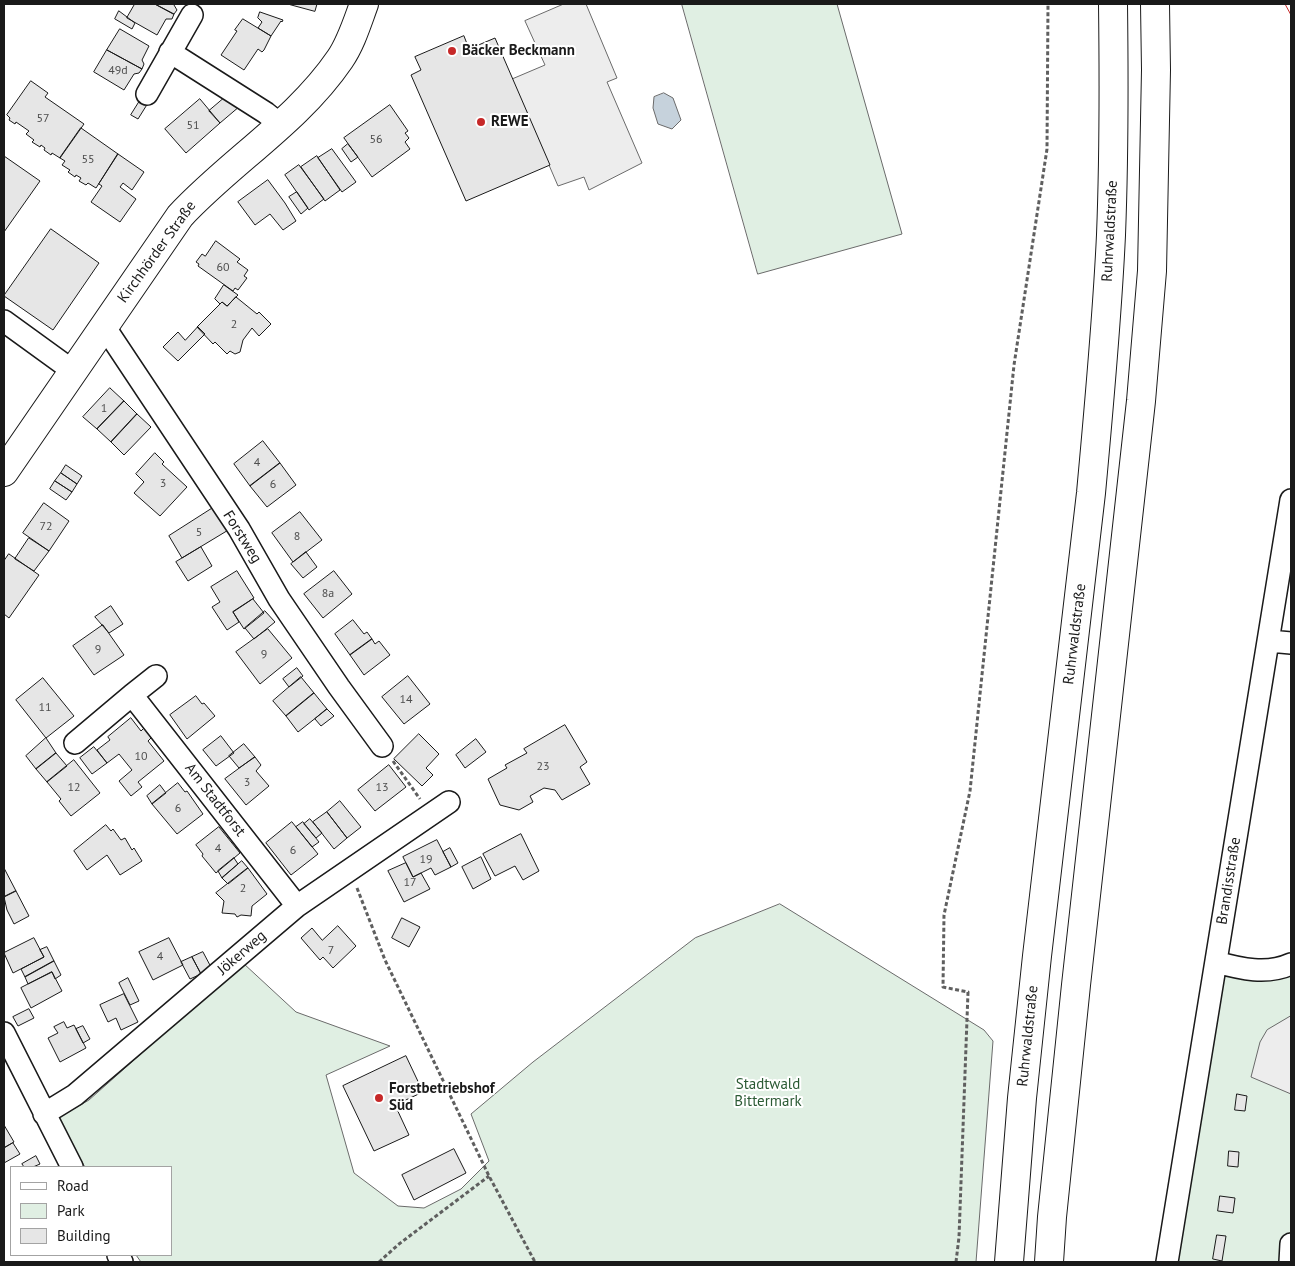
<!DOCTYPE html>
<meta charset="utf-8">
<style>
body{margin:0}
#map{position:relative;width:1295px;height:1266px;overflow:hidden;background:#fff;font-family:"PT Sans",sans-serif}
canvas{display:block}
.frame{position:absolute;inset:0;border:5px solid #1a1a1a;pointer-events:none}
.legend{position:absolute;left:10px;top:1166px;width:162px;height:90px;box-sizing:border-box;background:#fff;border:1px solid #a3a3a3;margin:0;padding:6px 9px;list-style:none;font-size:15px;color:#1a1a1a}
.legend li{display:flex;align-items:center;gap:10px;height:25px}
.legend b{width:25px;border:1px solid #a3a3a3}
</style>
<div id="map">
<canvas width="1295" height="1266"></canvas>
<div class="frame"></div>
<ul class="legend">
<li><b style="height:6px;background:#fff"></b>Road</li>
<li><b style="height:14px;background:#e0efe3"></b>Park</li>
<li><b style="height:14px;background:#e6e6e6"></b>Building</li>
</ul>
</div>
<script>
const g = document.querySelector('canvas').getContext('2d');
g.lineJoin = 'round';
function paint(path, color) {
  g.fillStyle = color;
  g.fill(path, 'evenodd');
}
function trace(path, color, width, dash) {
  g.strokeStyle = color;
  g.lineWidth = width;
  g.lineCap = dash ? 'butt' : 'round';
  g.setLineDash(dash || []);
  g.stroke(path);
}
function label(font, color, halo, rows, align = 'center') {
  g.font = font + ' "PT Sans",sans-serif';
  g.lineWidth = 4;
  g.setLineDash([]);
  g.textBaseline = 'middle';
  g.strokeStyle = halo;
  g.fillStyle = color;
  for (const [text, x, y, turn = 0] of rows) {
    g.save();
    g.translate(x, y);
    g.rotate((+turn || 0) * Math.PI / 180);
    g.textAlign = isNaN(turn) ? turn : align;
    if (halo) g.strokeText(text, 0, 0);
    g.fillText(text, 0, 0);
    g.restore();
  }
}
const green = new Path2D(`
 M682 4H837L902 234 758 274Z
 M780 904 984 1030 993 1041 976 1262H141L136 1255H171V1167H85L56 1119 89 1100 243 963 296 1012 390 1046 326 1075 354 1173 398 1206 424 1208 461 1189 489 1161 471 1114 533 1062 695 938Z
 M1216 962 1291 964V1262H1167Z`);
paint(green, '#e0efe3');
trace(green, '#6a6a6a', 1);
const parking = new Path2D(`
 M564 4H586L617 78 607 82 642 163 589 190 584 177 558 186 512 79 545 65 525 21Z
 M1291 1016V1094L1251 1077 1260 1042 1267 1030Z`);
paint(parking, '#ededed');
trace(parking, '#6a6a6a', 1);
const water = new Path2D(`
 M664 93 673 98 681 120 672 129 658 124 653 108 654 97Z`);
paint(water, '#c6d2dc');
trace(water, '#6a6a6a', 1);
const building = new Path2D(`
 M135 4H155L174 14 172 19H166L157 35 127 18Z
 M155 4H175L174 5 177 10 174 14Z
 M288 4H317L315 11Z
 M119 11 135 23 132 29 115 19Z
 M260 12 283 20 282 22 281 21 271 36 258 28 262 22 258 18Z
 M243 19 271 36 264 50 262 52 258 49 244 70 221 55 237 31 235 30Z
 M120 29 149 46 142 60 144 64 142 69 107 50Z
 M464 36 469 49 495 38 550 165 466 201 411 75 421 70 415 57Z
 M107 50 142 69 139 73 134 74 124 90 94 72Z
 M31 81 48 93 45 97 84 124 60 158 52 153 51 155 44 150 45 148 41 145 40 147 32 142 34 140 26 134 29 131 16 122 15 124 9 120 10 118 7 115Z
 M229 94 240 106 220 123 209 111Z
 M141 99 148 103 138 119 131 115Z
 M200 99 220 123 186 153 165 129Z
 M390 105 408 131 405 133 409 138 405 142 410 149 372 177 344 138Z
 M81 128 118 154 96 188 88 183 86 185 79 181 81 178 76 175 75 177 68 172 70 170 62 165 65 161 60 158Z
 M348 144 358 157 351 162 342 149Z
 M332 149 356 182 342 192 318 158Z
 M118 154 144 172 132 190 123 183 120 187 136 199 120 222 91 202 102 186 99 184Z
 M4 156 40 181 4 232Z
 M317 156 340 190 325 201 301 167Z
 M299 165 324 199 309 210 285 175Z
 M268 180 285 203 296 221 283 230 270 214 255 225 238 202Z
 M297 192 308 208 301 214 289 197Z
 M51 229 99 263 53 330 4 296Z
 M216 241 240 259 237 262 248 270 244 276 247 278 238 290 235 288 233 291 198 266 199 264 196 262 202 254 205 256Z
 M224 285 238 295 227 306 222 302 220 304 215 299Z
 M236 297 257 314 259 312 271 324 259 336 252 328 243 340 240 352 235 354 230 351 227 354 215 342 213 344 197 327 222 302 227 306Z
 M198 327 205 334 178 361 163 347 178 332 185 340Z
 M110 388 124 401 97 429 83 417Z
 M124 401 137 414 111 442 97 429Z
 M137 414 151 427 124 455 111 442Z
 M263 441 280 463 250 486 234 464Z
 M155 453 164 462 162 464 187 487 160 516 134 493 144 482 136 474Z
 M280 463 296 485 267 507 250 486Z
 M66 465 82 476 77 484 61 473Z
 M61 473 77 484 72 492 55 481Z
 M55 481 72 492 66 500 50 489Z
 M44 503 69 521 49 551 23 533Z
 M216 506 230 529 182 558 169 536Z
 M300 512 322 540 293 562 272 533Z
 M29 538 49 551 34 571 15 559Z
 M201 547 212 566 188 581 176 562Z
 M306 552 317 567 303 578 291 564Z
 M9 554 39 575 9 618 4 614V561Z
 M237 571 254 598 233 612 239 622 227 630 212 607 220 602 211 587Z
 M334 571 352 594 323 618 304 594Z
 M253 599 264 613 244 629 233 612Z
 M111 606 123 624 109 633 95 617Z
 M265 611 275 622 254 639 245 628Z
 M353 620 364 634 367 632 372 639 350 655 335 634Z
 M103 625 124 655 94 675 73 646Z
 M268 629 292 658 260 684 236 652Z
 M372 639 375 644 379 641 390 655 364 675 350 655Z
 M297 668 303 676 289 687 283 679Z
 M408 676 430 704 404 724 382 697Z
 M301 677 314 693 286 716 273 701Z
 M43 678 74 716 46 738 16 700Z
 M314 693 327 709 298 732 286 716Z
 M196 696 202 704 204 703 215 716 187 739 170 715Z
 M327 709 334 716 321 726 315 719Z
 M131 718 141 731 144 728 152 737 148 741 164 761 138 782 142 787 131 796 119 781 132 770 119 754 107 763 97 750 110 740 108 737Z
 M565 725 587 762 580 767 590 784 562 800 555 790 544 788 530 796 533 802 519 810 500 805 488 779 507 768 505 765 527 753 524 749Z
 M419 734 439 754 426 768 433 775 422 786 394 759Z
 M221 736 234 753 216 766 203 750Z
 M46 738 56 753 36 769 26 756Z
 M476 739 486 752 465 768 456 755Z
 M244 744 255 757 239 768 229 756Z
 M94 747 107 763 92 774 80 758Z
 M56 753 67 766 47 782 36 769Z
 M255 757 261 765 256 771 269 786 246 805 225 779Z
 M74 760 100 793 71 816 59 801 61 799 47 782Z
 M389 765 406 787 375 811 358 790Z
 M178 783 185 792 187 791 203 814 177 834 152 804Z
 M160 785 166 793 152 804 147 796Z
 M340 801 361 827 347 838 327 812Z
 M327 812 347 838 334 849 313 822Z
 M310 819 322 833 316 838 304 824Z
 M292 822 318 854 291 875 266 843Z
 M303 822 319 842 312 847 296 827Z
 M106 825 111 831 113 829 121 840 125 838 132 850 134 848 142 861 120 875 107 855 87 870 74 851Z
 M219 827 240 853 216 873 202 856 203 854 196 845Z
 M521 834 539 871 523 880 515 866 495 876 483 854Z
 M437 840 451 867 435 875 431 868 413 877 403 857Z
 M450 848 458 863 451 867 443 852Z
 M481 857 491 879 473 889 462 867Z
 M234 858 238 864 222 878 218 871Z
 M242 861 248 868 228 884 222 878Z
 M406 863 413 877 421 873 430 889 404 902 388 871Z
 M4 868 16 891 4 897Z
 M248 868 267 894 252 906 251 916 241 915 237 917 235 914 222 913 224 901 216 893Z
 M16 891 29 916 14 924 7 910 4 897Z
 M402 918 420 927 409 947 392 938Z
 M338 926 356 946 333 968 323 957 320 960 301 938 312 928 322 940Z
 M34 938 44 957 13 973 4 953Z
 M169 938 183 965 153 980 139 952Z
 M47 947 54 961 25 977 21 969 44 957 40 950Z
 M203 952 212 969 201 974 192 957Z
 M192 957 201 974 190 979 181 962Z
 M54 961 61 975 55 979 52 972 28 984 25 977Z
 M52 972 62 991 31 1008 21 988Z
 M128 978 139 1001 130 1005 119 983Z
 M124 994 138 1022 121 1030 116 1018 108 1022 100 1005Z
 M29 1009 34 1018 18 1026 13 1017Z
 M64 1022 67 1028 74 1025 86 1048 60 1062 48 1038 58 1033 54 1027Z
 M83 1026 90 1039 83 1043 76 1029Z
 M406 1056 423 1092 395 1105 409 1135 374 1151 343 1086Z
 M1237 1094 1247 1096 1245 1111 1235 1110Z
 M4 1125 14 1142 4 1148Z
 M13 1143 20 1154 4 1163V1148Z
 M454 1149 466 1173 414 1200 402 1175Z
 M1229 1151 1239 1152 1238 1167 1228 1166Z
 M36 1156 40 1164 33 1167H24L22 1164Z
 M1220 1196 1235 1198 1233 1213 1218 1211Z
 M1217 1235 1226 1236 1222 1261 1213 1259Z`);
paint(building, '#e6e6e6');
trace(building, '#1a1a1a', 1);
const minor = new Path2D(`
 M170 52 266 113 281 125
 M147 94 192 15
 M4 321 73 371
 M104 326 239 529 279 599 339 687 382 746
 M1269 641 1291 643
 M132 695 156 676
 M75 743 132 695 297 906
 M1216 962C1241 969 1267 975 1291 964
 M4 1033 72 1167
 M44 1114 75 1095 297 906 449 802
 M118 1255 122 1262
 M1167 1262 1291 500
 M1290 1262 1291 1244`);
const major = new Path2D(`
 M4 472 180 216C231 161 297 122 340 59 351 43 357 23 364 4`);
const highway = new Path2D(`
 M1009 1262 1022 1098 1037 956 1091 493C1099 407 1107 321 1111 235 1114 158 1114 81 1113 4
 M1049 1262 1052 1217 1076 985 1141 401 1152 271 1156 70 1155 4`);
trace(minor, '#1a1a1a', 24);
trace(major, '#1a1a1a', 30);
trace(highway, '#1a1a1a', 30);
trace(new Path2D(`
 M393 761 420 799
 M357 888 385 960 489 1176 535 1262
 M379 1262 399 1244 489 1176
 M956 1262 959 1237 968 992 943 987 944 915 970 791 1014 365 1047 149 1048 4`), '#5f5f5f', 3, [4, 2.5]);
trace(minor, '#fff', 21);
trace(major, '#fff', 28);
trace(highway, '#fff', 28);
trace(new Path2D(`
 M1285 4 1291 15`), '#c62828', 1, [18, 4, 2.5, 4]);
for (const [x, y, r, color] of [
 [452,51,5,"#c62828"],
 [481,122,5,"#c62828"],
 [379,1098,5,"#c62828"]
]) {
  const dot = new Path2D();
  dot.arc(x, y, r, 0, 2 * Math.PI);
  g.fillStyle = color;
  g.fill(dot);
  trace(dot, '#fff', 2);
}
label('12px', '#4d4d4d', null, [
 ["49d",118,71],
 ["57",43,119],
 ["51",193,126],
 ["56",376,140],
 ["55",88,160],
 ["60",223,268],
 ["2",234,325],
 ["1",104,409],
 ["4",257,463],
 ["3",163,484],
 ["6",273,485],
 ["72",46,527],
 ["5",199,533],
 ["8",297,537],
 ["8a",328,594],
 ["9",98,650],
 ["9",264,655],
 ["14",406,700],
 ["11",45,708],
 ["10",141,757],
 ["23",543,767],
 ["3",247,783],
 ["12",74,788],
 ["13",382,788],
 ["6",178,809],
 ["4",218,849],
 ["6",293,851],
 ["19",426,860],
 ["17",410,883],
 ["2",243,889],
 ["7",331,951],
 ["4",160,957]
]);
label('bold 15px', '#1a1a1a', '#fff', [
 ["Bäcker Beckmann",462,51],
 ["REWE",491,122],
 ["Forstbetriebshof",389,1089],
 ["Süd",389,1106]
], 'left');
label('15px', '#1a1a1a', '#fff', [
 ["Ruhrwaldstraße",1110,231,-87],
 ["Kirchhörder Straße",157,252,-54],
 ["Forstweg",242,537,58],
 ["Ruhrwaldstraße",1075,634,-83],
 ["Am Stadtforst",215,800,52],
 ["Brandisstraße",1229,881,-81],
 ["Jökerweg",242,953,-41],
 ["Ruhrwaldstraße",1028,1036,-84]
]);
label('15px', '#2b5a34', '#fff', [
 ["Stadtwald",768,1085],
 ["Bittermark",768,1102]
]);
</script>
